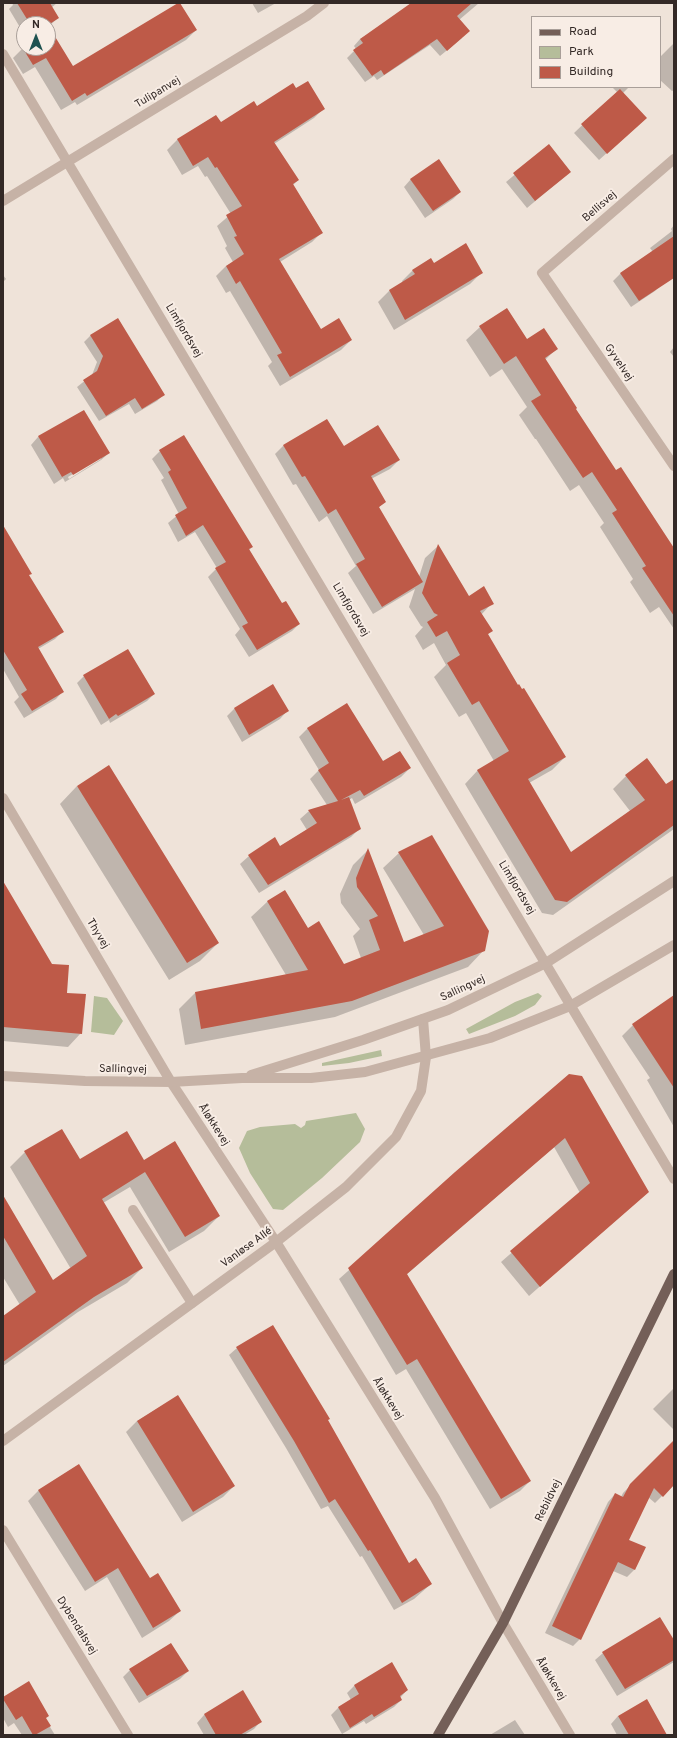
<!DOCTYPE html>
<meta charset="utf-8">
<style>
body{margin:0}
#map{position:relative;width:677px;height:1738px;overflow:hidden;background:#efe3d9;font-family:Overpass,sans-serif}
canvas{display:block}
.frame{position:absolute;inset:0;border:4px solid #332926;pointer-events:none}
.legend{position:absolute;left:531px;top:16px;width:130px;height:72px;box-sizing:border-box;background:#f8ede5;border:1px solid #a99f99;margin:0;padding:5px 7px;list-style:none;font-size:12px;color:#332926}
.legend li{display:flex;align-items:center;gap:8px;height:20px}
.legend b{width:20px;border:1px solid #a99f99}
.north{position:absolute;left:16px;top:16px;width:40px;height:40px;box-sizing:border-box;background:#f8ede5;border:1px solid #a99f99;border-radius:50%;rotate:0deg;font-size:11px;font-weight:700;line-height:16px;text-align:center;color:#332926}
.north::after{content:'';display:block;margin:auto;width:14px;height:18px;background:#1f5250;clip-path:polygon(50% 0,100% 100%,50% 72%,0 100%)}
</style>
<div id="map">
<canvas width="677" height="1738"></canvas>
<div class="frame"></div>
<ul class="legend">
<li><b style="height:5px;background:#745f58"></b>Road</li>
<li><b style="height:11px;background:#b5bd9a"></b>Park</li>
<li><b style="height:11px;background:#be5a48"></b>Building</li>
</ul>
<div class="north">N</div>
</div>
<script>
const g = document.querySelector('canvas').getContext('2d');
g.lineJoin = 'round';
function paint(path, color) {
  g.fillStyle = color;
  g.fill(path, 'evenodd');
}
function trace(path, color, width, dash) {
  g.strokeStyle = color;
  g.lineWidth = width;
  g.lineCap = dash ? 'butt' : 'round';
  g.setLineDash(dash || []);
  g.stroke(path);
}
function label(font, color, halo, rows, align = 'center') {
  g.font = font + ' Overpass,sans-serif';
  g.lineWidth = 4;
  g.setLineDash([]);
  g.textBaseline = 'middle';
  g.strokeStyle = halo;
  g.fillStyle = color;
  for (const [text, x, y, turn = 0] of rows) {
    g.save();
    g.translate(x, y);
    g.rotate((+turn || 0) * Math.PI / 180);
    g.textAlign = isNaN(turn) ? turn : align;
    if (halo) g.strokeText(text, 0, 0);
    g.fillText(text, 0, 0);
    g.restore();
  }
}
paint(new Path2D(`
 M538 993 542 996 535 1005 515 1016 469 1034 466 1029 515 1002Z
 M94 996 107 998 123 1021 114 1035 91 1032Z
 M381 1050 382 1056 349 1063 322 1066V1063Z
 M356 1113 365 1129 360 1142 322 1178 283 1210 273 1209 250 1173 239 1148 247 1131 260 1127 295 1124 301 1128 305 1125 306 1121Z`), '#b5bd9a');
paint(new Path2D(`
 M12 3H57L51 8 58 18 48 27 50 22 47 24H24V34L9 9 13 5Z
 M252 3H276L258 13Z
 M420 3H479L459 20 462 38 440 56 430 45 377 80 374 76 365 82 347 58 356 49 354 46 360 39Z
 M196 30 186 40 77 105 75 102 61 110 35 67 23 74 13 58 23 48H48V33L73 67Z
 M674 43V90L672 91 660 80V57Z
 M612 87H629L623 93 638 125 599 160 574 133 617 92Z
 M296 89 324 108 314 118 274 144 298 180 293 185 322 232 312 242 280 262 321 330 351 340 341 350 280 386 268 366 272 362 230 291 226 293 216 276 226 266 233 262 225 248 227 246 217 226 231 214 207 176 205 177 198 166 182 175 167 150 177 140 215 116 220 124Z
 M549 146 570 172 527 208 506 182Z
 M411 179 460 192 453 199 425 218 404 187Z
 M674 225V270L655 291 631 307 613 281 620 274 653 252 650 248 672 231 671 229Z
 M434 264 481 273 470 284 394 330 378 302 389 291 403 283 402 281 413 270Z
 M3 275 6 279 3 282Z
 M507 309 527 340 556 349 545 360 574 409 616 471 674 550V629L659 607 650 613 630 582 633 579 600 527 604 523 579 485 570 491 536 439H535L519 415 527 407 502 369 490 377 466 340 480 327Z
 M118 319 163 395 157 401 135 414 129 404 99 421 77 387 92 375 97 362 84 342 90 336Z
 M674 347V357L670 352Z
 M83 411 109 453 101 460 65 482 63 478 54 484 31 445 38 437ZM101 457V459L69 479 68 477Z
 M327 420 343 447 399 460 390 469 371 479 385 502 378 508 419 577 425 558 438 546 468 597 492 603 481 615 491 631 487 635 518 686 565 757 552 770 529 783 571 854 630 811 613 789 626 776 666 785 674 780V829L553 915 542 913 465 784 478 770 494 761 466 713 459 717 434 677 446 665 434 643 423 650 415 636 423 627 421 626 409 607 415 589 373 614 348 573 356 566 327 516 319 522 296 484 293 485 275 454 283 446Z
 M160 451 252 547 249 550 282 604 299 624 292 631 249 657 235 635 240 629 208 577 217 568 195 532 178 542 168 523 179 514 161 480 164 478 152 459Z
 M3 549 28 575 63 631 55 639 38 649 63 691 56 699 24 718 14 702 19 697 3 669Z
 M84 676 154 694 147 701 110 723 109 720 101 725 77 683Z
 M272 686 287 711 280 719 242 742 227 716 234 709Z
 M308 728 383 763 410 768 401 777 355 804 352 798 349 800 360 828 351 837 259 893 240 864 249 856 279 847 307 830 300 819 309 811 327 805 310 779 319 770 299 737Z
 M77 786 218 943 200 961 169 980 60 804Z
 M368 850 403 943 424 935 383 868 399 853 484 950 468 967 335 1017 185 1045 179 1009 195 993 286 975 251 917 267 902 285 892 307 929 344 965 361 958 353 936 360 929 341 903 340 894 353 865Z
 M3 883 66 994 81 1033 68 1047 3 1041Z
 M674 996V1127L647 1080 650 1078 622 1036 633 1025Z
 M569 1075 647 1192 529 1296 501 1262 580 1193 554 1147 406 1275 530 1481 520 1491 490 1509 406 1369 396 1375 339 1279Z
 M25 1152 80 1161H144L219 1216 204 1231 169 1252 130 1187 103 1203 142 1268 127 1283 78 1312 3 1366V1317L20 1305 3 1277V1197L53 1282 71 1269 10 1167Z
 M237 1348 327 1421 408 1564 431 1584 414 1599 394 1610 362 1556 360 1557 328 1506 321 1509 286 1448 229 1355Z
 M674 1388V1430L653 1409Z
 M178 1396 234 1486 223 1497 182 1522 126 1432 137 1421Z
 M673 1442 674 1484 655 1503 648 1497 628 1540 644 1548 634 1570 627 1577 613 1571 580 1639 573 1646 545 1633 608 1502 615 1494 621 1497 623 1493Z
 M78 1465 149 1579 180 1611 169 1621 142 1638 107 1577 85 1591 28 1501 38 1491Z
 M674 1642V1662L617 1696 595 1660 603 1653Z
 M391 1664 407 1690 400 1698 401 1700 394 1707 366 1724 364 1721 342 1734 331 1715 338 1708 351 1700 347 1693 354 1686Z
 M130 1670 188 1671 180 1679 139 1703 123 1677Z
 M243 1692 261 1721 254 1729 244 1735H204L197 1723 204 1715Z
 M3 1698 45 1719 55 1735H22L14 1723 8 1727 3 1718Z
 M618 1716 666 1735H617L611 1724Z
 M515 1720 525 1735H490Z`), '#0003');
paint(new Path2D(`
 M17 3H50L59 18 48 25 30 24Z
 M178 3H180L197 30 87 96 85 93 72 101 46 58 33 65 22 47 48 48V32L51 30 73 66Z
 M411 3H472L457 16 470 31 447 51 437 39 384 75 381 70 372 76 353 50 363 43 360 39Z
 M308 81 325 109 274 142 299 180 293 184 323 233 279 259 321 329 339 318 352 340 290 377 277 355 282 353 240 281 236 284 226 266 244 254 234 237 237 236 226 215 242 206 217 167 215 168 208 157 193 166 177 139 216 115 221 122 254 101 257 106 293 83 296 88Z
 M620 89 647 118 607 154 581 124Z
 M549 144 571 172 535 201 513 173Z
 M439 159 461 192 433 211 410 179Z
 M674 236V278L639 301 620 273Z
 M466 243 483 273 405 320 389 290 415 274 412 270 431 258 434 263Z
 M507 308 527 339 544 328 558 349 545 358 577 408 576 409 616 470 621 467 674 548V616L642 568 646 566 612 513 617 510 592 472 583 478 531 401 541 395 516 356 504 364 479 326Z
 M118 318 165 395 142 409 135 398 106 416 83 380 97 371 103 356 90 335Z
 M84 410 110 453 73 475 71 472 62 477 38 436Z
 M327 419 344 446 378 425 400 460 371 476 386 502 379 507 423 582 382 607 356 564 365 559 336 509 328 514 305 476 302 477 283 445Z
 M184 435 253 547 249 549 282 603 286 601 300 624 257 650 242 626 248 623 215 568 226 562 203 525 186 536 175 515 187 508 168 472 171 470 159 450Z
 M3 525 32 574 29 575 64 632 38 647 64 692 32 711 21 694 27 690 3 650Z
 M438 544 469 596 484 586 494 604 480 611 493 631 488 634 518 685 519 684 522 689 524 688 566 757 528 779 571 852 645 800 625 775 647 758 666 784 674 779V825L567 902 555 900 477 770 509 751 479 701 472 705 447 663 460 655 447 631 436 637 427 622 438 615 434 613 422 593Z
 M128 649 155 694 118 716 116 714 109 719 83 675Z
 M273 684 289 711 249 735 234 708Z
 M347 703 383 761 400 751 411 768 364 796 360 790 341 800 349 797 361 829 268 885 248 855 275 837 280 846 317 823 308 810 338 801 318 770 329 763 307 728Z
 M109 765 219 943 187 963 77 786Z
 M432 835 489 931 485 951 352 1001 201 1029 195 992 308 970 267 901 285 890 308 928 319 921 344 964 380 950 369 920 378 916 357 887 356 878 368 848 404 942 444 926 398 852Z
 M3 881 52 964 69 965 67 993 86 994 82 1034 3 1027Z
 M674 995V1088L632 1024Z
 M569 1074 582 1076 649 1192 540 1287 510 1251 590 1183 565 1138 407 1274 531 1481 501 1499 417 1359 407 1365 348 1268 455 1172Z
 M62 1129 80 1159 127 1131 144 1160 175 1141 220 1216 185 1237 145 1172 102 1199 143 1268 94 1297 3 1362V1316L36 1292 3 1236V1195L53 1280 87 1256 24 1151Z
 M273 1325 330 1419 328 1420 409 1563 416 1558 432 1584 402 1603 370 1550 368 1551 335 1499 329 1503 294 1441 236 1347Z
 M178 1395 235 1486 193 1512 137 1421Z
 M674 1440V1485L663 1497 654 1488 629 1540 646 1547 635 1570 618 1562 581 1640 552 1626 615 1493 623 1497 630 1484Z
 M79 1464 150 1578 158 1573 181 1611 153 1628 118 1568 95 1582 38 1490Z
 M660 1617 674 1640V1660L625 1689 602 1652Z
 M171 1643 189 1671 147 1696 129 1669Z
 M392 1662 408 1690 400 1696 402 1700 374 1717 372 1714 350 1728 338 1707 359 1694 354 1685Z
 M29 1681 49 1716 46 1718 51 1726 35 1735H33L22 1716 16 1720 3 1699V1697Z
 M243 1690 262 1722 240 1735H216L204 1714Z
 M647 1699 667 1735H629L618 1716Z`), '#be5a48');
trace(new Path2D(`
 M133 1210 192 1303`), '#c6b2a6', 10);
trace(new Path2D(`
 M3 54 674 1179
 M674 159 542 273 674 466
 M3 201 307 16 324 3
 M3 798 171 1082 276 1242 435 1498 503 1623 570 1735
 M3 1441 276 1242 346 1187 396 1137 421 1091 426 1057 423 1019
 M3 1530 128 1735`), '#c6b2a6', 10);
trace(new Path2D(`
 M251 1075 363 1040 448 1010 546 963 674 881
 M3 1076 85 1081 171 1082 242 1078H311L365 1072 490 1038 570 1006 674 945`), '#c6b2a6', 10);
trace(new Path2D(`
 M438 1735 503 1623 674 1274`), '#745f58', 10);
label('11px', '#332926', '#f8ede5', [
 ["Tulipanvej",158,93,-31],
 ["Bellisvej",600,207,-41],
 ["Limfjordsvej",183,331,59],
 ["Gyvelvej",618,363,56],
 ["Limfjordsvej",350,610,59],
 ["Limfjordsvej",516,888,59],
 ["Thyvej",97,934,59],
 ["Sallingvej",463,989,-25],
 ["Sallingvej",123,1070,1],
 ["Åløkkevej",213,1125,57],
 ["Vanløse Allé",247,1248,-36],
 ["Åløkkevej",387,1399,58],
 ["Rebildvej",549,1501,-64],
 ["Dybendalsvej",76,1626,58],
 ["Åløkkevej",550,1679,59]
]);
</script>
